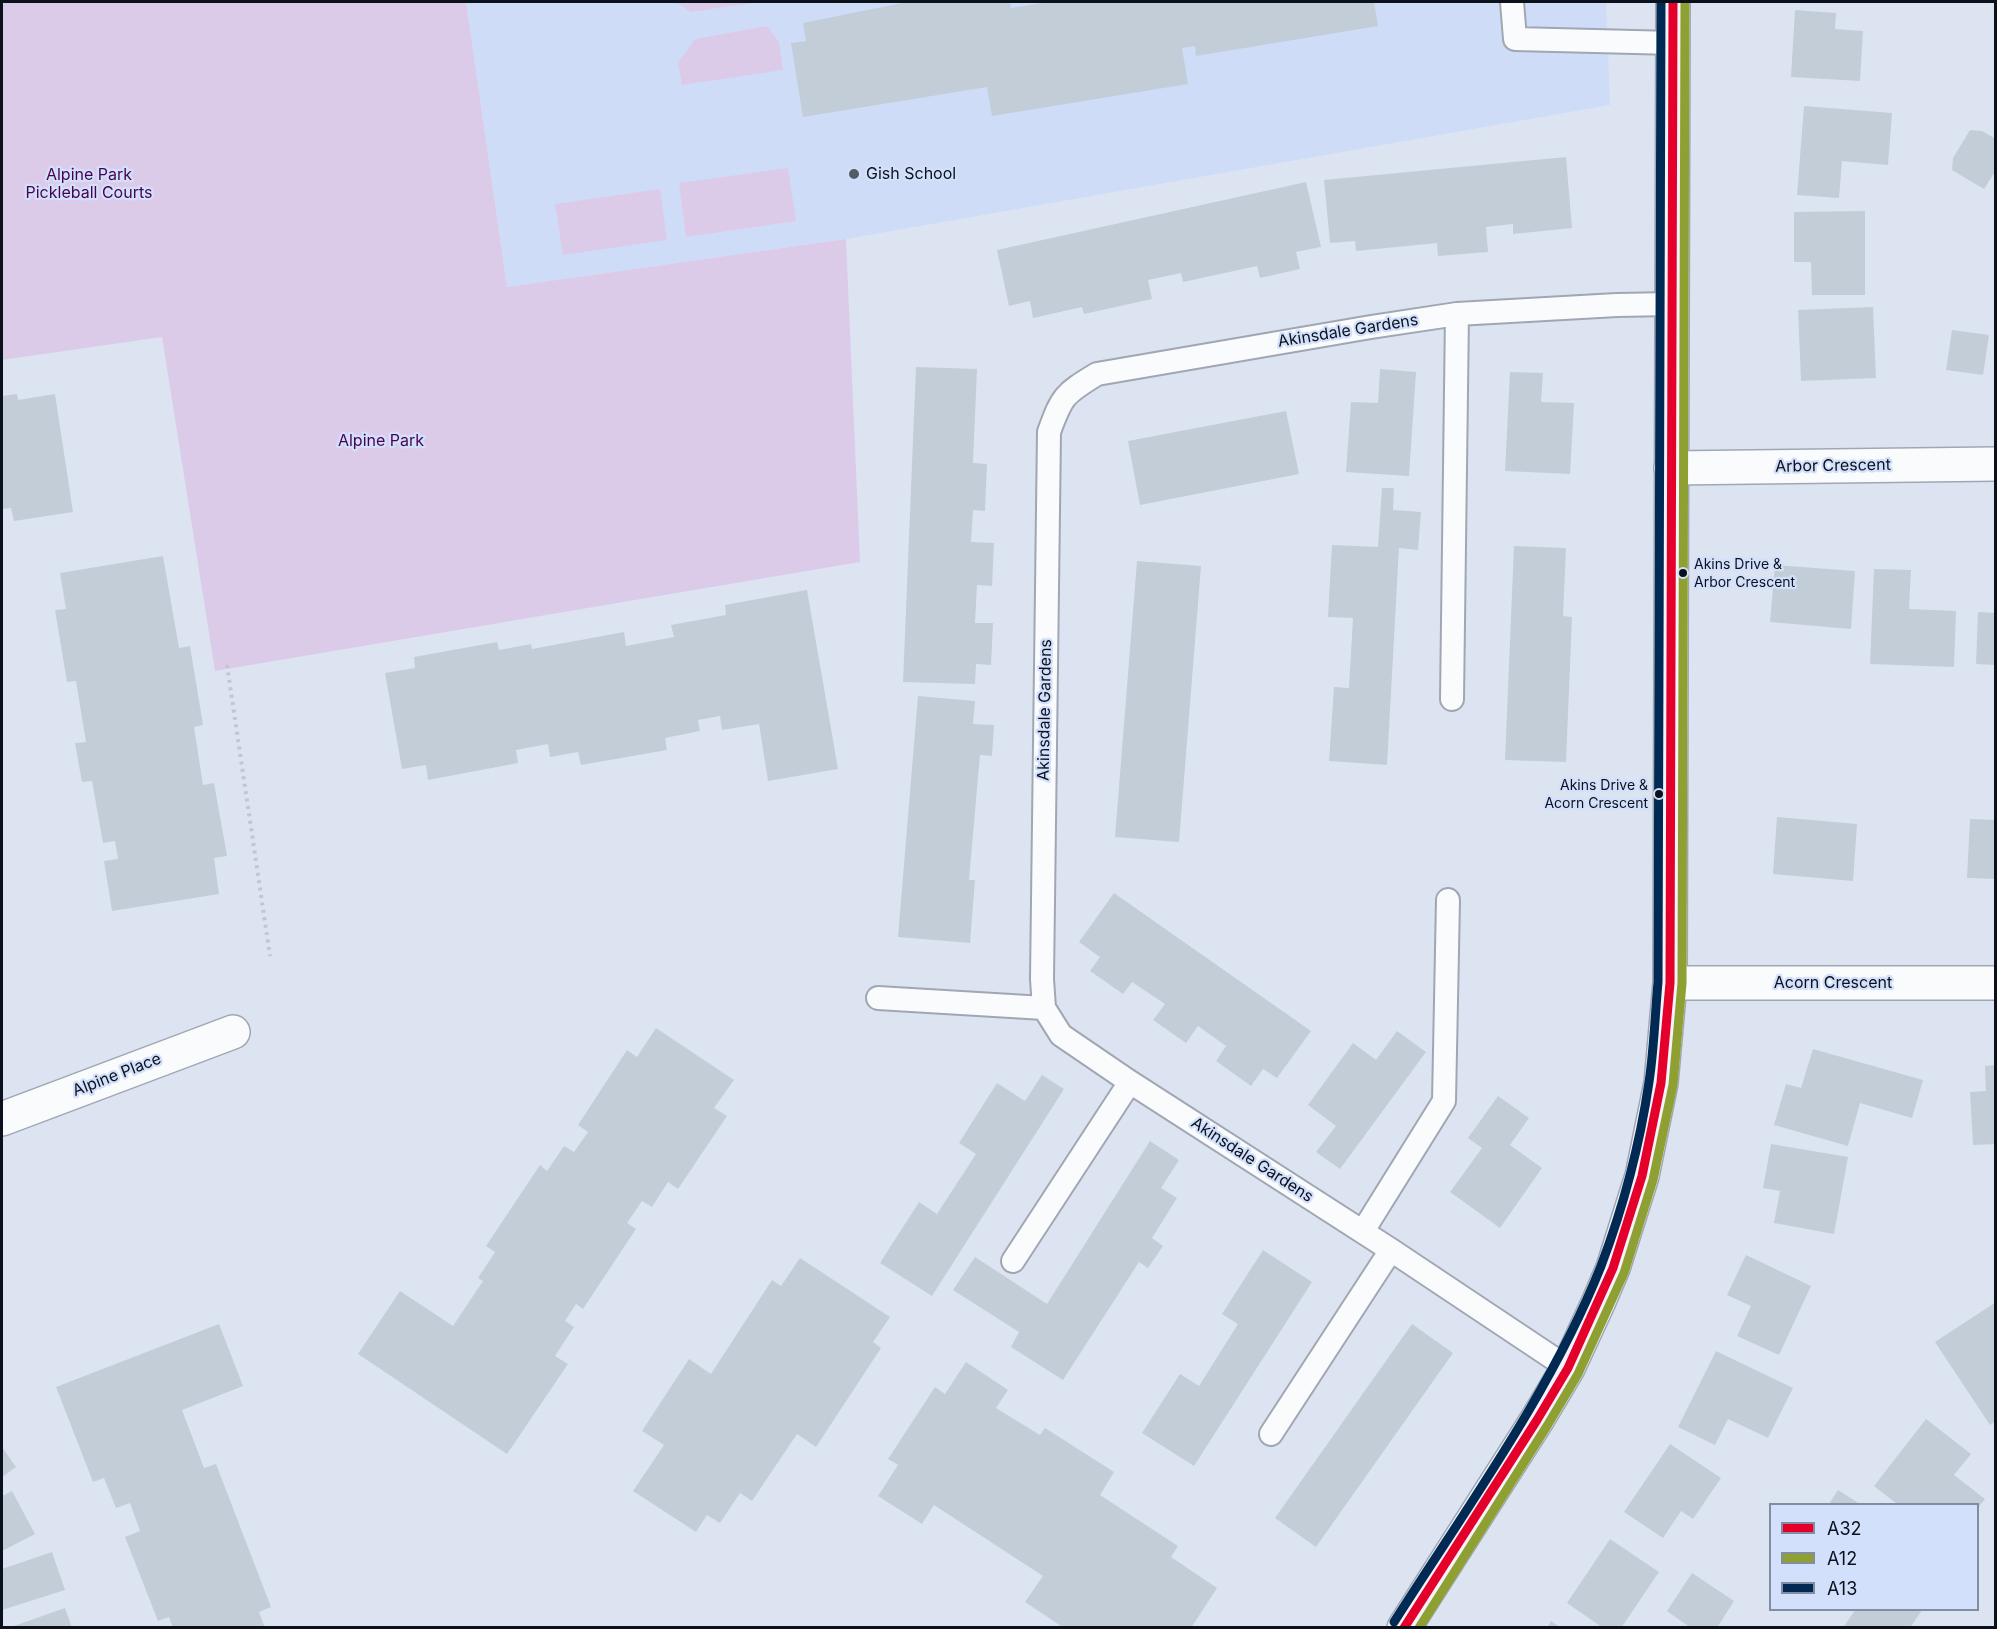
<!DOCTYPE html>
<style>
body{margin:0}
#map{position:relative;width:1997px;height:1629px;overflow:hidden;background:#dce4f2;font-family:Inter,sans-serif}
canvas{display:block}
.frame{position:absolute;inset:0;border:3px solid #0b111c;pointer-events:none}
.legend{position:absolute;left:1769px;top:1503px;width:210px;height:108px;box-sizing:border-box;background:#d3e0fb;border:2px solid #838da2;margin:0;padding:8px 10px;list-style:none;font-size:18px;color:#0b111c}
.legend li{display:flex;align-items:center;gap:12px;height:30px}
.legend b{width:30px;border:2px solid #838da2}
</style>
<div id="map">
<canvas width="1997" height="1629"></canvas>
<div class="frame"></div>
<ul class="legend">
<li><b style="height:8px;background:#e4002b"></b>A32</li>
<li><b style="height:8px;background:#8ea032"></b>A12</li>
<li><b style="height:8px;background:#002a54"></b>A13</li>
</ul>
</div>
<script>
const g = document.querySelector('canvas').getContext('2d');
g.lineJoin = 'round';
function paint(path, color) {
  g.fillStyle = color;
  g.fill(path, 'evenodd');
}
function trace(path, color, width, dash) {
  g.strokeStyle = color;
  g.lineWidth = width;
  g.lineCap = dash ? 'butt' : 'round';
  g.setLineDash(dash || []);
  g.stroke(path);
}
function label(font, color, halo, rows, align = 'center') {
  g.font = font + ' Inter,sans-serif';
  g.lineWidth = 4.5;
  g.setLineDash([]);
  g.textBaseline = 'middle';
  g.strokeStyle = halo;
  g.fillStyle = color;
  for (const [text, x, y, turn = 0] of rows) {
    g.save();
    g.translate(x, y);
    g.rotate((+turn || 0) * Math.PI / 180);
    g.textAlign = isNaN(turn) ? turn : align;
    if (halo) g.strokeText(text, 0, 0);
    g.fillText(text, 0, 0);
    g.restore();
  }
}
paint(new Path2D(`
 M466 2H1606L1610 105 846 239 507 287Z`), '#cedcf8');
paint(new Path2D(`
 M2 2H466L507 287 846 239 860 562 215 671 162 337 2 360Z
 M676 2H758L691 12Z
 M767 26 779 42 783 70 682 85 678 63 695 39Z
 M788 168 796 221 686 237 679 183Z
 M660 189 667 240 563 255 555 204Z`), '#dccbe8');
paint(new Path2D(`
 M907 2H1010L1011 8 1049 2H1374L1378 26 1196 56 1195 46 1182 48 1188 84 992 116 987 87 803 117 791 43 806 41 803 23Z
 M1795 10 1836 13 1835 29 1863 31 1860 81 1791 77Z
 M1804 106 1892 113 1888 165 1842 161 1839 198 1797 195Z
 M1970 130 1982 131 1996 139V170L1984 189 1952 170 1953 158Z
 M1566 157 1572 228 1513 234V224L1486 227 1488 252 1438 256 1437 243 1356 251 1355 241 1330 243 1324 180Z
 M1306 182 1321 247 1296 252 1300 269 1260 278 1257 266 1183 282 1181 273 1148 280 1152 299 1084 314 1082 307 1033 318 1030 301 1009 306 997 250Z
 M1865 211V295H1812L1811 262H1794V212Z
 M1873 307 1876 378 1801 381 1798 310Z
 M1952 330 1989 335 1983 375 1946 370Z
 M916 367 977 369 973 463 987 464 985 511 973 510 971 542 994 543 992 586 977 585 975 623H993L991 665 976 664 975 684 903 682Z
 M1380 369 1416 372 1409 476 1346 472 1351 402 1378 403Z
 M1510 372 1543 373 1541 402 1574 403 1570 474 1505 471Z
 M17 394 18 400 55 394 73 512 14 521 11 508 2 509V396Z
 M1286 411 1299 474 1140 505 1128 441Z
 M1382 488H1394L1393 510 1421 512 1418 550 1399 548 1387 765 1329 761 1334 687 1349 688 1353 618 1328 617 1332 545 1378 547Z
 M1514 546 1566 548 1563 616 1572 617 1566 762 1505 760Z
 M163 556 179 648 190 646 203 725 194 727 203 785 214 783 227 856 214 858 219 894 112 911 104 861 118 859 115 841 103 843 92 781 82 782 75 743 86 742 76 681 67 682 55 610 66 609 60 573Z
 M1137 561 1201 566 1179 842 1115 837Z
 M1775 565 1855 571 1851 629 1770 622Z
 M1874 569 1911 570 1909 609 1956 611 1954 667 1870 664Z
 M807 590 838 769 768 781 759 724 722 730 720 716 698 720 700 731 665 738 667 750 581 765 578 752 550 757 548 744 516 750 518 763 428 780 426 765 402 769 385 673 415 668 414 657 497 642 499 650 531 644 532 649 624 632 626 646 674 637 671 625 726 615 725 605Z
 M1978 612 1996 613V665L1976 664Z
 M918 696 975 701 973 724 994 725 992 756 980 755 969 880H975L970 943 898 937Z
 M1777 817 1857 824 1853 881 1773 874Z
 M1970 819 1996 820V879L1967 878Z
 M1114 893 1311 1031 1277 1078 1263 1069 1251 1086 1216 1061 1226 1046 1198 1026 1186 1043 1153 1020 1165 1004 1132 982 1123 994 1090 971 1100 957 1079 942Z
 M656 1028 734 1080 714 1108 727 1116 678 1189 668 1182 652 1207 642 1201 627 1223 636 1229 583 1309 576 1304 565 1321 574 1327 555 1356 568 1364 507 1454 358 1354 400 1291 453 1326 483 1281 478 1278 495 1252 486 1246 540 1165 547 1171 564 1146 574 1152 588 1132 578 1125 627 1050 637 1057Z
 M1397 1031 1426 1052 1340 1169 1316 1152 1336 1126 1308 1105 1353 1043 1376 1060Z
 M1813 1049 1923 1080 1912 1118 1860 1103 1848 1146 1774 1125 1786 1084 1801 1088Z
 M1996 1065V1144L1973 1145 1970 1092 1986 1091 1985 1066Z
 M1042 1075 1064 1089 932 1296 880 1263 919 1202 937 1214 976 1154 959 1143 997 1083 1025 1101Z
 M1498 1096 1529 1118 1510 1145 1542 1168 1500 1228 1450 1192 1482 1148 1468 1138Z
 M1150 1141 1179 1160 1161 1188 1177 1198 1152 1238 1163 1246 1148 1268 1139 1262 1063 1380 1011 1347 1019 1332 953 1290 975 1257 1047 1304Z
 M1771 1144 1848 1157 1834 1234 1774 1223 1780 1191 1763 1188Z
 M1263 1250 1312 1282 1194 1466 1142 1433 1180 1374 1199 1386 1238 1324 1222 1314Z
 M1746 1255 1811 1286 1779 1355 1737 1336 1751 1306 1727 1295Z
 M800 1258 890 1317 873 1342 881 1348 816 1447 797 1434 752 1501 740 1493 720 1523 707 1515 696 1532 633 1491 664 1445 642 1431 689 1359 711 1374 772 1280 781 1286Z
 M1996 1302V1421L1990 1425 1935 1342Z
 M219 1324 243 1386 182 1410 204 1468 216 1464 271 1607 259 1612 265 1628H173L169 1617 158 1621 125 1537 140 1531 130 1503 116 1508 104 1478 93 1482 56 1387Z
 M1412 1324 1453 1353 1316 1547 1275 1518Z
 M1716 1351 1793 1388 1768 1438 1728 1419 1715 1445 1678 1427Z
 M966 1362 1008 1390 996 1408 1040 1435 1045 1428 1114 1472 1100 1495 1178 1546 1171 1557 1217 1588 1191 1628H1064L1025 1602 1043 1576 934 1505 922 1524 878 1496 898 1465 888 1459 935 1387 945 1394Z
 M1926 1419 1971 1454 1954 1475 1985 1499 1978 1508V1504H1897L1874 1486Z
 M1670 1444 1721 1478 1693 1519 1681 1511 1663 1538 1624 1512Z
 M2 1447 16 1467 2 1477Z
 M1838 1490 1860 1504H1829Z
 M12 1491 35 1534 2 1551V1496Z
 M1610 1539 1659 1572 1621 1628H1603L1567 1603Z
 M52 1552 65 1590 2 1610V1569Z
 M1692 1573 1734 1601 1717 1628H1691L1667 1611Z
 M65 1608 72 1628H11V1627Z
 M1855 1610H1922L1910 1628H1843Z
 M1551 1621 1561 1628H1547Z`), '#c3cdd8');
const lane = new Path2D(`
 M1512 2 1515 39 1674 43
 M1452 699 1457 314
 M878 998 1044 1008
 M1363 1231 1444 1101 1448 900
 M1013 1261 1130 1082
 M1568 1368 1391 1250 1130 1082 1061 1035 1044 1008 1042 979 1049 432C1062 396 1064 394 1097 374L1371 327 1457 314 1617 305 1671 304
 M1271 1434 1391 1250`);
const street = new Path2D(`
 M1671 468 1996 464
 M1670 983H1996
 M2 1119 233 1032`);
const secondary = new Path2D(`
 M1404 1628 1537 1420 1568 1368 1599 1301 1613 1268 1642 1176 1661 1083 1670 983 1673 2`);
trace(lane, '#a0a7b3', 26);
trace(street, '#a0a7b3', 36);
trace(secondary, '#a0a7b3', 36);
trace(new Path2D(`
 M227 665 270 956`), '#c3c6cb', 4, [3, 4.5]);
trace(lane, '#fafbfd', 22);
trace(street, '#fafbfd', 33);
trace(secondary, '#f3f3f9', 33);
trace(new Path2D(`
 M1404 1628 1537 1420 1568 1368 1613 1268 1642 1176 1661 1083 1670 983 1673 2`), '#e4002b', 9);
trace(new Path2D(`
 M1419 1628 1547 1426 1578 1374 1624 1273 1653 1180 1673 1085 1682 983 1685 2`), '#8ea032', 9);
trace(new Path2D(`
 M1394 1622C1467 1507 1551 1392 1601 1266 1623 1208 1640 1143 1649 1082 1654 1049 1655 1015 1658 982L1661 2`), '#002a54', 9);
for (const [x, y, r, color] of [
 [854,174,6,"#545b67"],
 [1683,573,5,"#0b111c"],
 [1659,794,5,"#0b111c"]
]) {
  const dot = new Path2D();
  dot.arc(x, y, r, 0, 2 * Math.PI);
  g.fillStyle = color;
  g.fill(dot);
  trace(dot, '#d3e0fb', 2);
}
label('14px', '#0b111c', '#d3e0fb', [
 ["Akins Drive &",1694,565],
 ["Arbor Crescent",1694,583],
 ["Akins Drive &",1648,786,"right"],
 ["Acorn Crescent",1648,804,"right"]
], 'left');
label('16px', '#0b111c', '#d3e0fb', [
 ["Gish School",866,174]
], 'left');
label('16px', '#48024f', '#d3e0fb', [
 ["Alpine Park",89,175],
 ["Pickleball Courts",89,193],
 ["Alpine Park",381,441]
]);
label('16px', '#0b111c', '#d3e0fb', [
 ["Akinsdale Gardens",1348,331,-9],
 ["Arbor Crescent",1833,466,-1],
 ["Akinsdale Gardens",1045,710,-89],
 ["Acorn Crescent",1833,983],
 ["Alpine Place",117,1075,-21],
 ["Akinsdale Gardens",1252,1160,33]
]);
</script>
